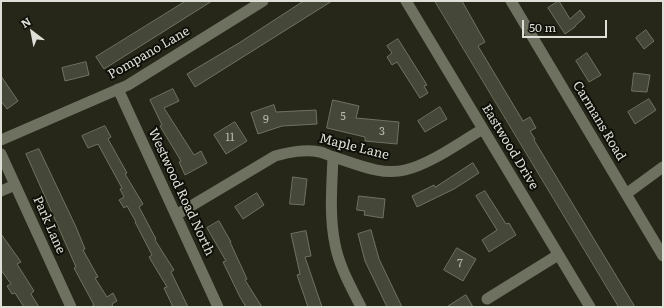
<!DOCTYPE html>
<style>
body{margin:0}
#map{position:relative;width:664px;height:308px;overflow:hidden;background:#262719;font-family:Literata,serif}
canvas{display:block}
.frame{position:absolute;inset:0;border:2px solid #dedfd6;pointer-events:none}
.north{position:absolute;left:12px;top:12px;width:40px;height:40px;-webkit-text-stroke:3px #0f0f09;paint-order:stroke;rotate:328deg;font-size:11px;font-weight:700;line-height:16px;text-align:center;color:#dedfd6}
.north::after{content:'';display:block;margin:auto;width:14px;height:18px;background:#dedfd6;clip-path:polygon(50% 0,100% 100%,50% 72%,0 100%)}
.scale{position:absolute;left:522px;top:20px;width:85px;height:18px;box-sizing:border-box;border:2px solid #dedfd6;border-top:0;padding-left:5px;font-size:12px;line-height:14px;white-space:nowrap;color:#dedfd6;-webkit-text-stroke:3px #0f0f09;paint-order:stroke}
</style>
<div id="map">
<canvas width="664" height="308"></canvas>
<div class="frame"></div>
<div class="north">N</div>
<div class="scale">50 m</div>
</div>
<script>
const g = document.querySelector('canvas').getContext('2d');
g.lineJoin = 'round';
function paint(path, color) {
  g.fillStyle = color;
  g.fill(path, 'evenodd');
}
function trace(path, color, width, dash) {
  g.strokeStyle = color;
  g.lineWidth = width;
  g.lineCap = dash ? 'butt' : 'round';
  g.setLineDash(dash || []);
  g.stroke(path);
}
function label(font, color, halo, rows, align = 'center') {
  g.font = font + ' Literata,serif';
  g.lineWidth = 4;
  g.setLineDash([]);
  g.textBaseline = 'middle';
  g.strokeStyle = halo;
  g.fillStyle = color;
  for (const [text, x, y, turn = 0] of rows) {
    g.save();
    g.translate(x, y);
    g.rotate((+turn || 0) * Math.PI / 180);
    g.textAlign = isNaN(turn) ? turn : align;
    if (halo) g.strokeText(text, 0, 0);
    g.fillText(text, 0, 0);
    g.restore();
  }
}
const building = new Path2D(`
 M186 1H212L104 69 96 57Z
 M304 1H332L195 87 187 74 239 43Z
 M435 1H462L485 42 478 46 523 121 530 117 536 128 530 131 535 139 534 140 635 307H619Z
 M559 1 570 19 580 10 585 17 575 26V27L565 34 548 8Z
 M646 30 654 41 644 49 636 38Z
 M398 39 427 85 424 86 428 93 420 98 397 62 392 65 387 57 392 53 387 46Z
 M587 53 601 75 589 82 576 61Z
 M86 62 89 75 65 81 62 68Z
 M634 73 650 75 647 92 632 91Z
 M1 76 18 101 7 109 1 101Z
 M173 89 179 101 164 108 194 155 201 151 207 163 185 175 179 162 181 161 160 126 162 125 150 100Z
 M649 99 656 110 635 124 628 112Z
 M333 100 359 106 356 118 399 122 397 144 365 141V137L327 128Z
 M274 105 276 112 316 110 317 124 282 126 258 134 251 113Z
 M440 107 447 119 425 132 418 121Z
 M235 122 247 141 226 154 214 135Z
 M105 126 111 137 108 139 127 173 125 174 143 204 139 207 156 239 155 240 174 270 171 272 188 307H173L164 288 167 287 149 257 152 255 135 222H136L127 206 124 208 119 200 124 197 120 189 122 188 98 144 88 148 82 136Z
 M39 149 76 227 85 249 83 250 98 277 95 278 107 297 113 293 117 301 112 304 113 307H91L94 305 74 268 76 267 26 154Z
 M473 163 479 173 454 189 417 207 412 196 434 185 435 187Z
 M293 177 307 179 304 205 290 204Z
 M485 191 506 224 509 223 516 235 489 252 482 240 497 230 476 196Z
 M257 193 264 205 243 219 235 207Z
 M359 196 385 199 383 218 364 215 365 211 357 210Z
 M219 221 231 242H230L247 279 245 280 262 307H246L240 297 223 262 226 261 207 228Z
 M371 230 379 259 402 307H387L365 261 358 234Z
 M306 231 311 256 305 257 322 307H308L297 275 300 274 291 234Z
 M1 234 21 262 17 264 34 291 31 294 39 307H24L15 293 12 294 7 286 11 284 1 270Z
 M457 248 476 259 463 281 444 270Z
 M466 295 473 307H447Z`);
paint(building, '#454738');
trace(building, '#707261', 1);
trace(new Path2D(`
 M406 1 590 307
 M511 1 663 256
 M118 89 218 307
 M1 140 128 85 263 1
 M1 154 71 307
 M333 157C332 185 329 215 335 244 339 266 351 287 361 307
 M1 191 15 185
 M626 194 663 167
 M176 215 275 156C290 152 304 149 320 152 325 153 329 156 334 157 356 164 382 176 405 170 431 164 460 142 483 129
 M487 299 558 255`), '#6e7160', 11);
label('11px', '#b8b9ae', null, [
 ["5",343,117],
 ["9",266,120],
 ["3",382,132],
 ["11",230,138],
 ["7",460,264]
]);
label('13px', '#dedfd6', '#0f0f09', [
 ["Pompano Lane",149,53,-30],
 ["Carmans Road",599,121,59],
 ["Maple Lane",354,147,14],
 ["Eastwood Drive",510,147,59],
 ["Westwood Road North",181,192,65],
 ["Park Lane",49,225,66]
]);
</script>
